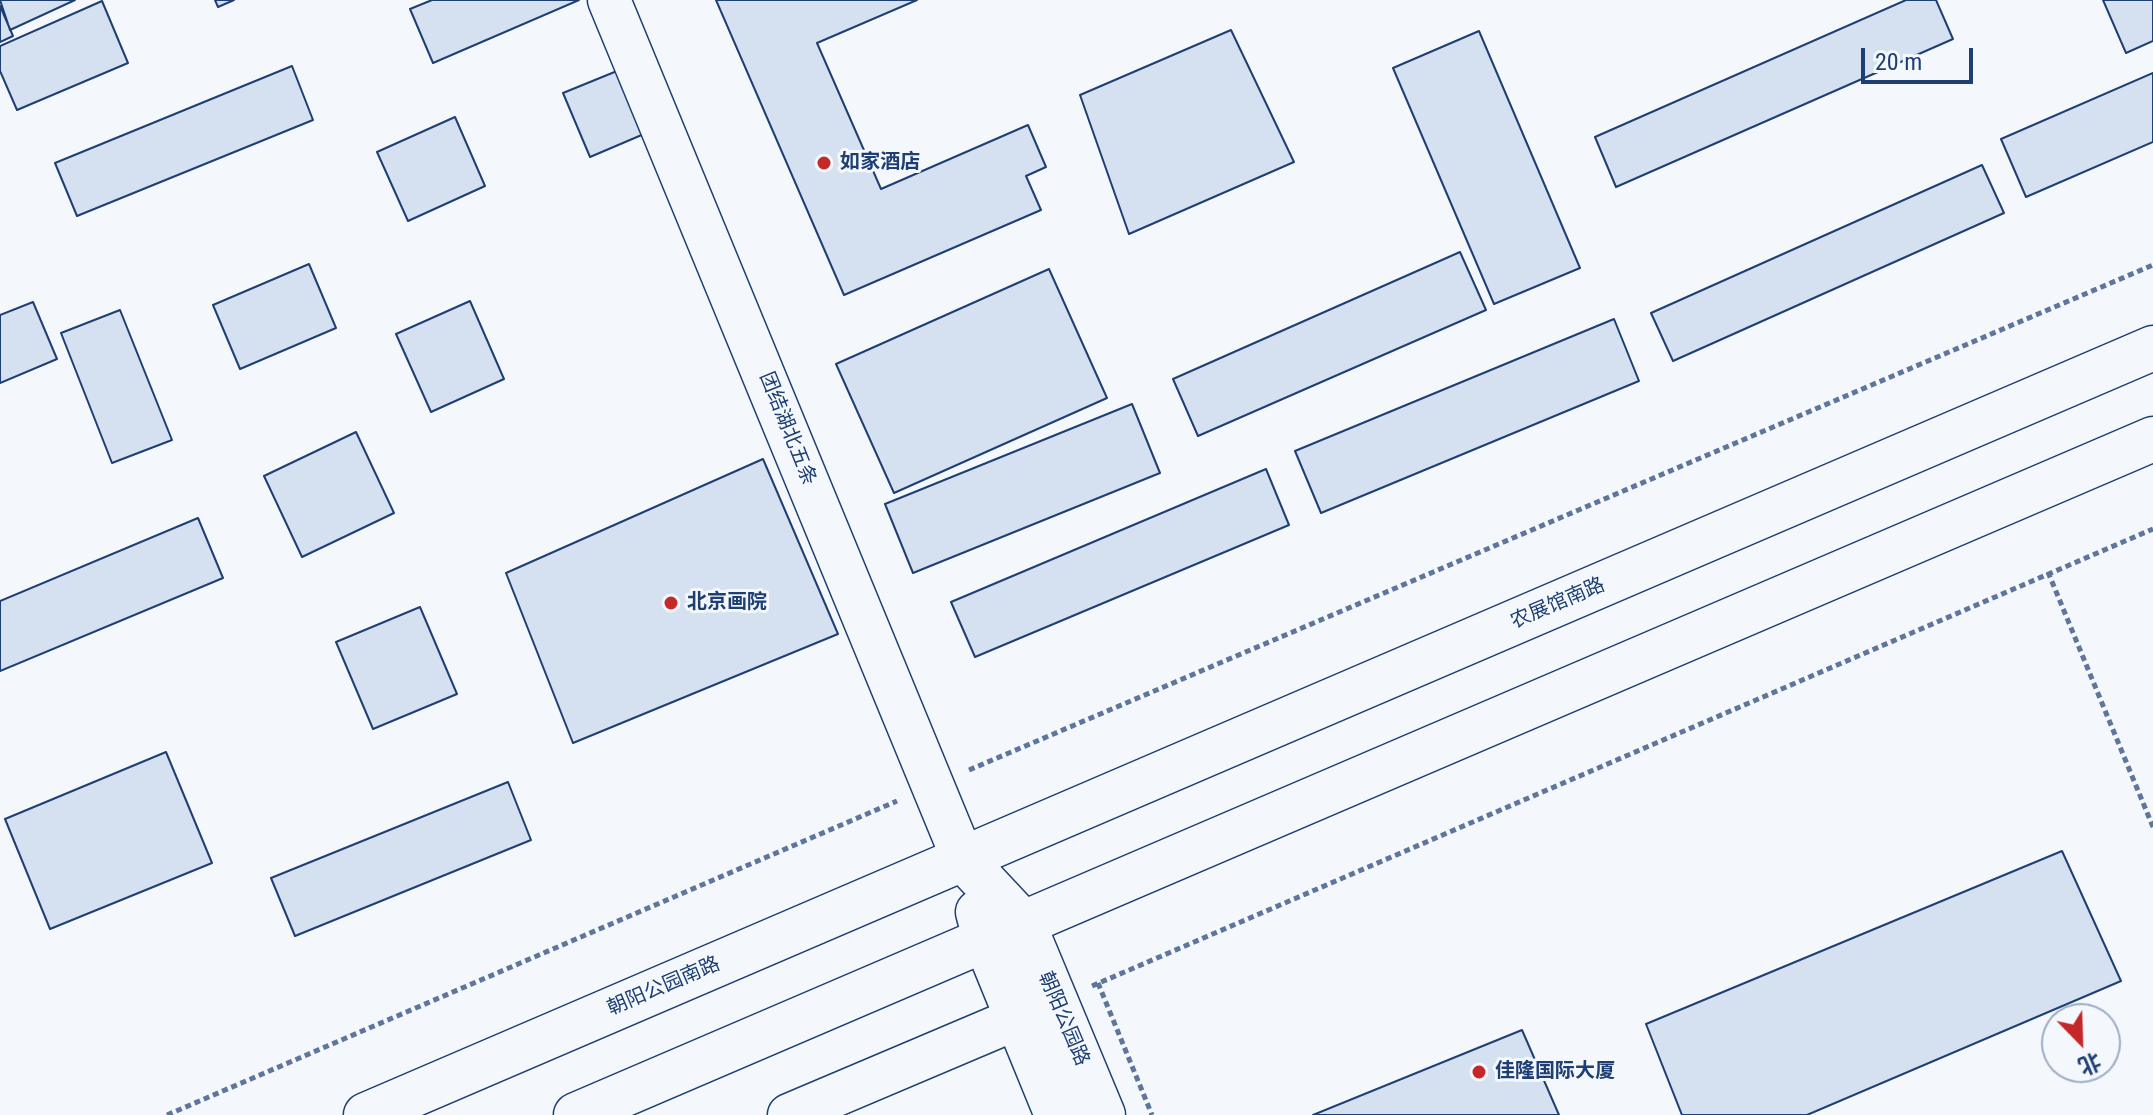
<!DOCTYPE html>
<meta charset="utf-8">
<style>
body{margin:0}
#map{position:relative;width:2153px;height:1115px;overflow:hidden;background:#f4f7fb;font-family:"Roboto Condensed","Noto Sans SC",sans-serif}
canvas{display:block}
.north{position:absolute;left:2041px;top:1003px;width:80px;height:80px;box-sizing:border-box;background:#f4f7fb;border:2px solid #9eadc5;border-radius:50%;rotate:157deg;font-size:22px;font-weight:700;line-height:32px;text-align:center;color:#1d3f73}
.north::after{content:'';display:block;margin:auto;width:28px;height:36px;background:#c62828;clip-path:polygon(50% 0,100% 100%,50% 72%,0 100%)}
.scale{position:absolute;left:1861px;top:48px;width:112px;height:36px;box-sizing:border-box;border:4px solid #1d3f73;border-top:0;padding-left:10px;font-size:24px;line-height:28px;white-space:nowrap;color:#1d3f73;-webkit-text-stroke:6px #f4f7fb;paint-order:stroke}
</style>
<div id="map">
<canvas width="2153" height="1115"></canvas>
<div class="north">北</div>
<div class="scale">20 m</div>
</div>
<script>
const g = document.querySelector('canvas').getContext('2d');
g.lineJoin = 'round';
function paint(path, color) {
  g.fillStyle = color;
  g.fill(path, 'evenodd');
}
function trace(path, color, width, dash) {
  g.strokeStyle = color;
  g.lineWidth = width;
  g.lineCap = dash ? 'butt' : 'round';
  g.setLineDash(dash || []);
  g.stroke(path);
}
function label(font, color, halo, rows, align = 'center') {
  g.font = font + ' "Roboto Condensed","Noto Sans SC",sans-serif';
  g.lineWidth = 6;
  g.setLineDash([]);
  g.textBaseline = 'middle';
  g.strokeStyle = halo;
  g.fillStyle = color;
  for (const [text, x, y, turn = 0] of rows) {
    g.save();
    g.translate(x, y);
    g.rotate((+turn || 0) * Math.PI / 180);
    g.textAlign = isNaN(turn) ? turn : align;
    if (halo) g.strokeText(text, 0, 0);
    g.fillText(text, 0, 0);
    g.restore();
  }
}
const building = new Path2D(`
 M0 0H75L10 30Z
 M215 0H234L218 7Z
 M432 0H579L433 63 410 9Z
 M716 0H917L817 43 881 189 1028 125 1046 167 1026 176 1041 210 844 295Z
 M1906 0H1936L1953 39 1616 187 1595 137Z
 M2103 0H2153V41L2126 53Z
 M102 1 128 63 17 110 0 71V46Z
 M0 6 13 36 0 42Z
 M1231 30 1294 162 1129 234 1080 95Z
 M1479 31 1580 268 1494 304 1393 68Z
 M292 66 313 120 77 216 55 163Z
 M617 71 644 134 590 157 563 93Z
 M2153 73V142L2026 197 2001 139Z
 M455 117 485 186 408 221 377 152Z
 M1982 165 2004 213 1673 361 1651 313Z
 M1460 252 1486 310 1198 436 1173 379Z
 M309 264 336 328 240 369 213 305Z
 M1049 269 1107 398 894 493 836 364Z
 M470 301 504 379 431 412 396 334Z
 M33 302 57 359 0 383V315Z
 M120 310 172 440 112 463 61 333Z
 M1614 319 1639 381 1321 513 1295 451Z
 M1132 404 1160 473 913 573 885 504Z
 M356 432 394 513 302 557 264 476Z
 M763 459 838 634 573 743 506 573Z
 M1266 469 1289 525 975 657 951 602Z
 M198 518 223 578 0 671V601Z
 M420 607 457 694 373 729 336 642Z
 M166 752 212 863 50 929 5 819Z
 M508 782 531 840 295 936 271 878Z
 M2062 851 2121 981 1807 1115H1682L1646 1024Z
 M1522 1030 1559 1115H1313Z`);
paint(building, '#d5e0f0');
trace(building, '#1d3f73', 2);
const minor = new Path2D(`
 M609 0 963 859
 M789 1115 1018 1018`);
const major = new Path2D(`
 M963 859 1023 923 1103 1115
 M978 912 985 939 1057 1115
 M366 1115 2153 348
 M576 1115 2153 439`);
trace(minor, '#1d3f73', 45);
trace(major, '#1d3f73', 47);
trace(new Path2D(`
 M2048 572 2153 827
 M969 770 2153 265
 M1098 983 1152 1115
 M1092 986 2153 529
 M167 1115 897 801`), '#5e769c', 5, [6, 4]);
trace(minor, '#f4f7fb', 42);
trace(major, '#f4f7fb', 44);
for (const [x, y, r, color] of [
 [824,163,8,"#c62828"],
 [671,603,8,"#c62828"],
 [1479,1072,8,"#c62828"]
]) {
  const dot = new Path2D();
  dot.arc(x, y, r, 0, 2 * Math.PI);
  g.fillStyle = color;
  g.fill(dot);
  trace(dot, '#f4f7fb', 3);
}
label('bold 20px', '#1d3f73', '#f4f7fb', [
 ["如家酒店",840,163],
 ["北京画院",687,603],
 ["佳隆国际大厦",1495,1072]
], 'left');
label('20px', '#1d3f73', '#f4f7fb', [
 ["团结湖北五条",787,429,68],
 ["农展馆南路",1558,604,-23],
 ["朝阳公园南路",664,987,-23],
 ["朝阳公园路",1063,1019,67]
]);
</script>
